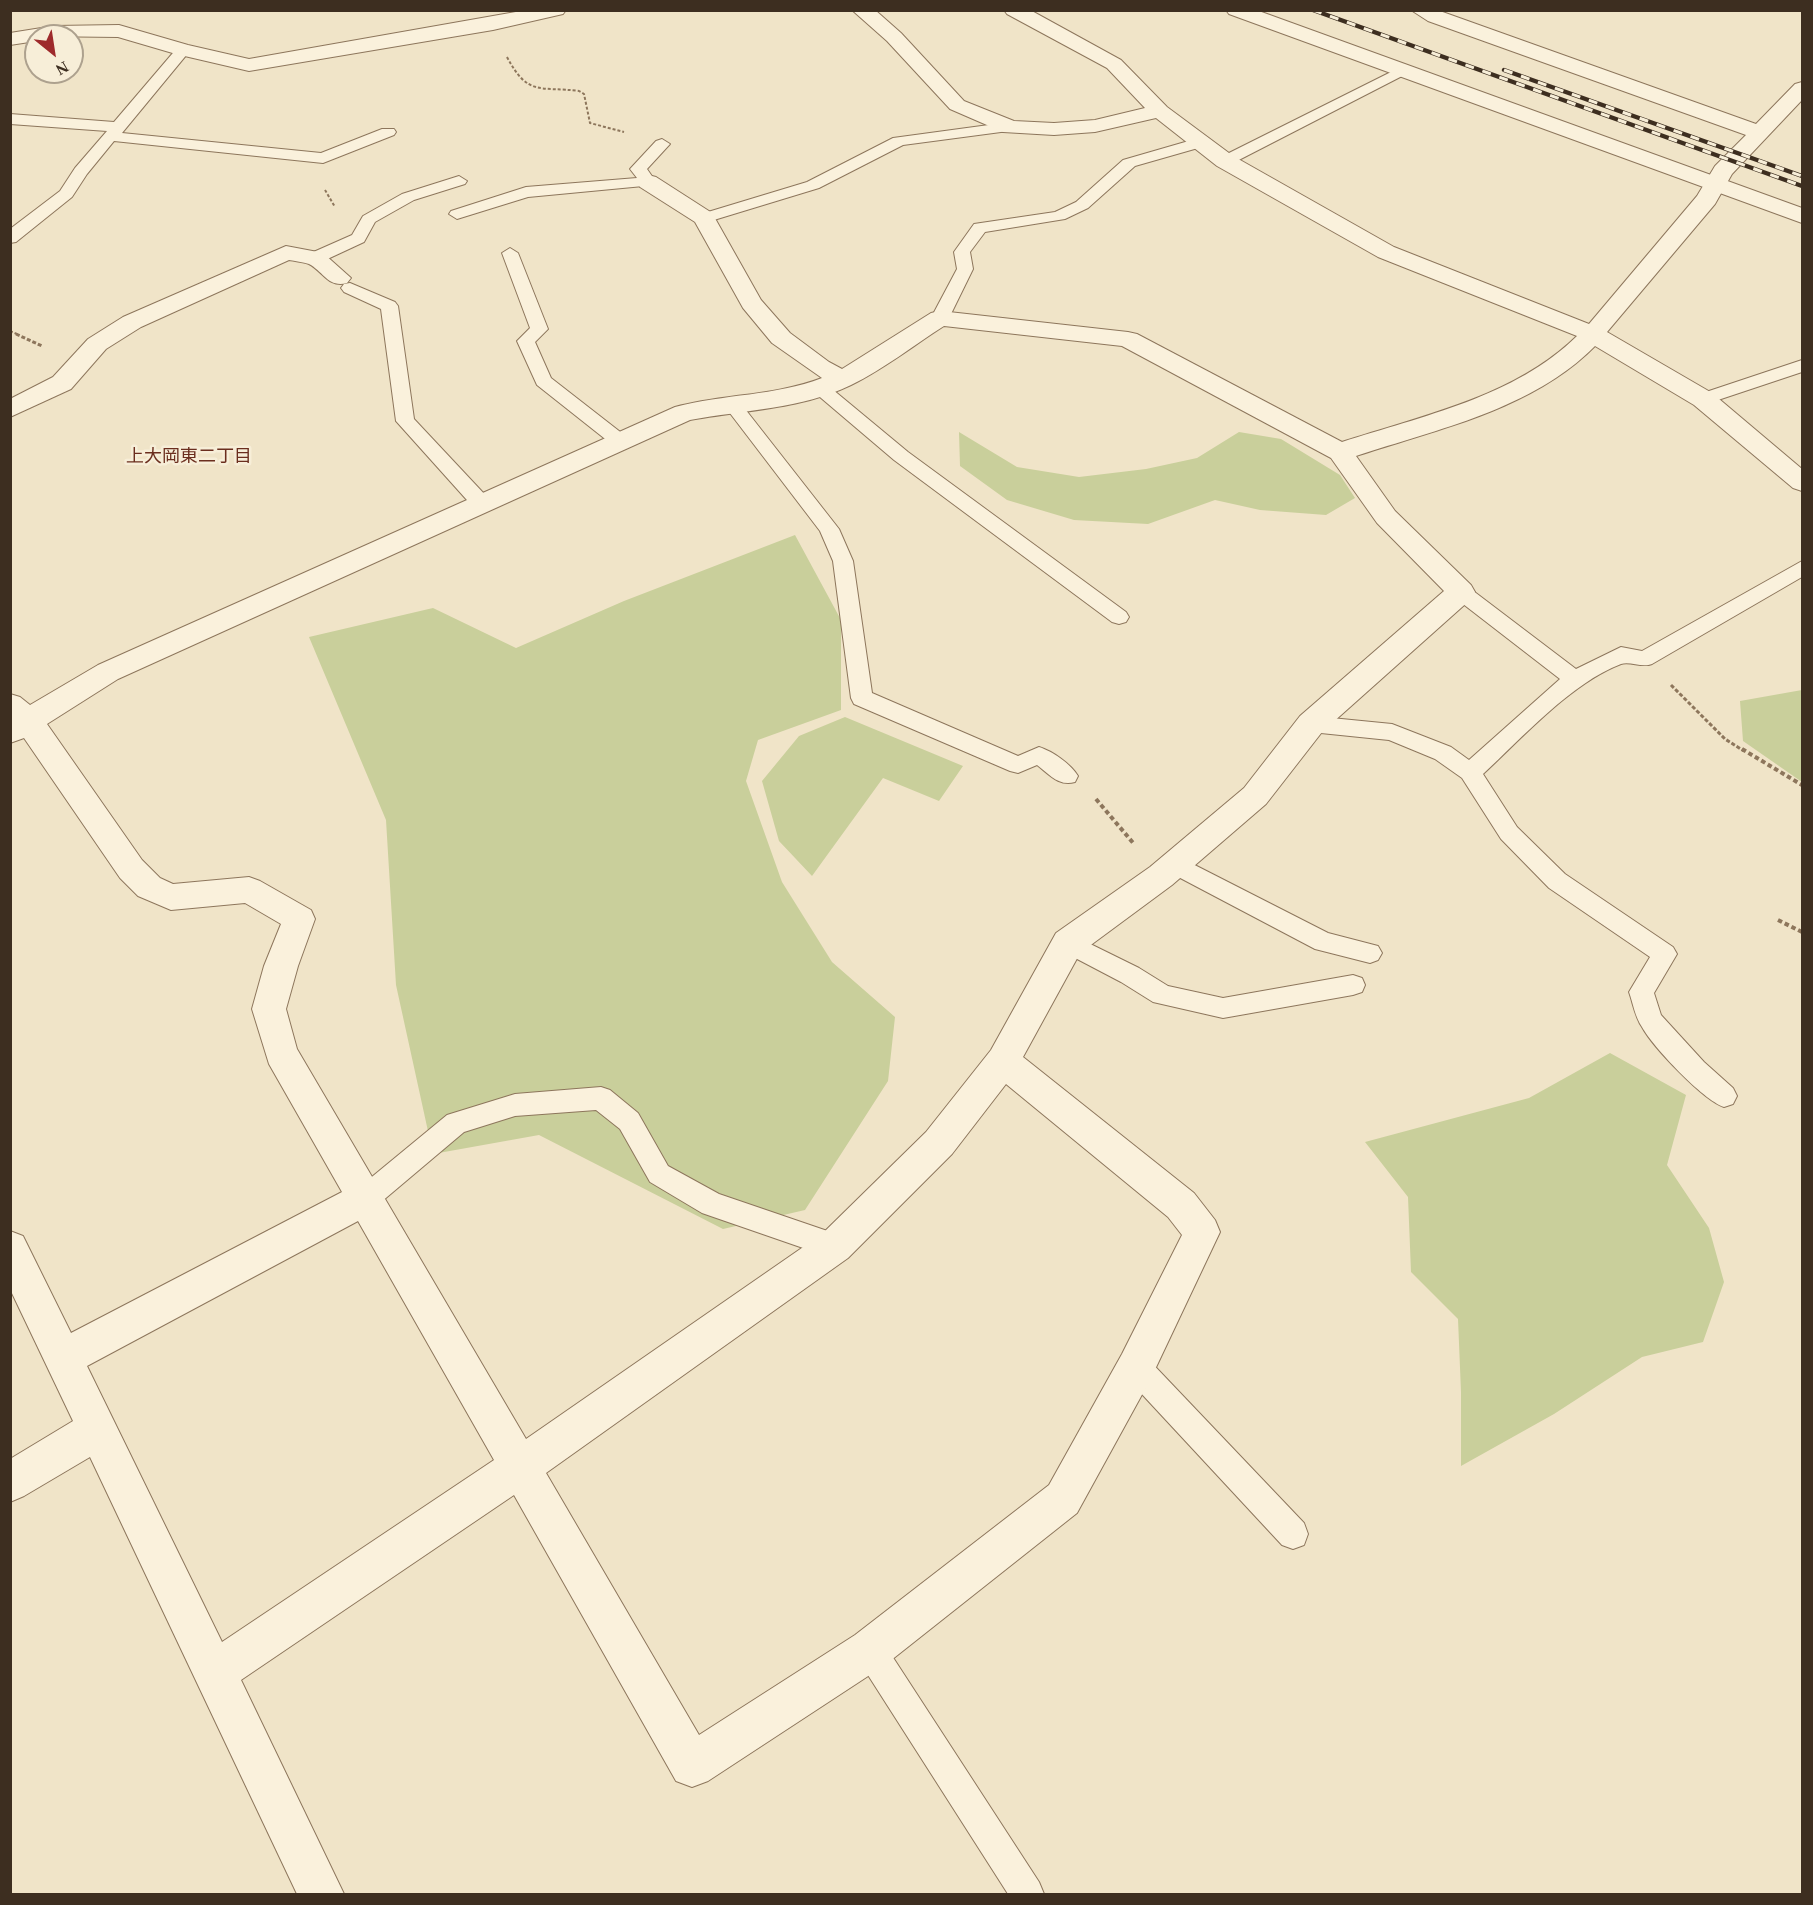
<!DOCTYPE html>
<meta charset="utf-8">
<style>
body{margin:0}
#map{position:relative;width:1813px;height:1905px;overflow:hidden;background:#f0e4c8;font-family:"Times New Roman",serif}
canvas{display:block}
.frame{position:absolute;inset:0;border:12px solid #3d2e20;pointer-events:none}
.north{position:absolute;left:24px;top:24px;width:60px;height:60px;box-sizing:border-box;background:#f7eed8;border:2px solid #ada18e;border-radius:50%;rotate:150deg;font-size:16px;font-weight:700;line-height:24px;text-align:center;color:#3d2e20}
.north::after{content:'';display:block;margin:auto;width:21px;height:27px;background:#9e2a2b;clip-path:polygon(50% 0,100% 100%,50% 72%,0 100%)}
</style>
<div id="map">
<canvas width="1813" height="1905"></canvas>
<div class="frame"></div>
<div class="north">N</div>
</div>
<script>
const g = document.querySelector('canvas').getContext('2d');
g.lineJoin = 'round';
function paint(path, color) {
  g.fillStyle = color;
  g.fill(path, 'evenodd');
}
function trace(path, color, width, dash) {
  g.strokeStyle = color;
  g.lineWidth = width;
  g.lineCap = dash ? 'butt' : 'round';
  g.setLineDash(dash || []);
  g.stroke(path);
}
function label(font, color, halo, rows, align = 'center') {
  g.font = font + ' "Times New Roman","Noto Sans JP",serif';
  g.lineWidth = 5;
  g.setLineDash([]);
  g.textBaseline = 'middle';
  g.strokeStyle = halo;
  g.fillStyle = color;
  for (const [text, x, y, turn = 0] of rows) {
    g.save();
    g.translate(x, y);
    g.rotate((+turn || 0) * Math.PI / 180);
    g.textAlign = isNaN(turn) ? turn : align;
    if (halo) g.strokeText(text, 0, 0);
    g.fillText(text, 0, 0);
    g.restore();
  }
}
paint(new Path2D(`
 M959 432 1017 467 1079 477 1146 469 1197 458 1239 432 1281 439 1340 475 1355 498 1326 515 1260 510 1215 500 1148 524 1074 520 1007 500 960 466Z
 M795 535 841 620V710L758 740 746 781 782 882 832 962 895 1017 888 1081 805 1210 723 1229 539 1135 433 1154 396 985 386 820 309 637 433 608 516 648 624 601Z
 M1802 690V782L1743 741 1740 701Z
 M845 717 963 766 939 801 883 778 812 876 779 841 762 781 799 736Z
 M1610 1053 1686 1095 1667 1165 1709 1228 1724 1282 1703 1342 1642 1357 1554 1414 1461 1466V1392L1458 1319 1411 1272 1408 1197 1365 1142 1529 1098Z`), '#c9cf9b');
const service = new Path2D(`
 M183 46 188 47 190 50 188 53 122 133 321 153 382 129H394L396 132 394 135 323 163 114 141 87 174 72 197 16 242 10 243V229L60 191 75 168 107 131 10 124V114L114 122 178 47Z
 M1401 67 1406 68 1408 71 1406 74 1231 164H1219L1217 161 1219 158Z
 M1011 122 1016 124 1019 127 1016 130 903 145 819 188 704 223 696 218 698 215 807 182 893 138Z
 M1199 138 1207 143 1205 146 1135 166 1088 208 1065 219 985 232 970 252 973 269 949 318 946 322H934L931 318 957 269 954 252 974 224 1055 212 1076 202 1123 160Z
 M662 139 670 144 647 169 656 182 654 185 528 197 457 219 449 214 451 211 526 187 637 178 630 169 656 141Z
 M459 176 467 181 465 184 414 200 375 222 364 242 321 262 315 263 307 258 309 254 352 235 363 216 402 194Z
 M510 248 518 253 548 329 535 342 551 378 628 438 630 442 628 446H614L537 385 517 341 530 328 502 253Z
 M350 283 395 302 398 306 414 419 489 499 492 504 489 509 482 510 475 509 396 421 381 309 344 292 341 288 344 284Z
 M1802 360V372L1703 405 1697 403 1694 399 1697 395Z
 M820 382 826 384 908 452 1126 612 1129 617 1126 622 1119 624 1112 622 894 460 814 392 811 388 814 384Z
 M732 398 738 400 839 529 853 561 872 693 1018 756 1039 747C1052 751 1071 764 1078 776L1075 782C1059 787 1049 774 1037 765L1018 773 1010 771 854 704 851 698 833 561 820 531 723 404 726 400Z
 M1802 561V577L1652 664C1642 668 1630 661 1621 664 1571 683 1522 738 1483 774L1517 827 1565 874 1673 947 1677 954 1654 993 1661 1015 1704 1062 1733 1088 1737 1096 1733 1104 1724 1107C1703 1100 1653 1047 1642 1027 1635 1017 1633 1003 1629 992L1650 957 1549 888 1501 839 1462 778 1435 759 1389 740 1311 732 1303 730 1300 724 1303 718 1311 716 1392 724 1451 747 1469 760 1560 679 1454 597 1451 592 1454 587 1461 585 1468 587 1576 669 1621 647 1642 651Z
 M1175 855 1328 933 1378 946 1382 953 1378 960 1370 963 1315 949 1167 871 1163 864 1167 857Z
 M1068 933 1139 968 1168 986 1223 998 1353 975 1362 978 1365 985 1362 992 1353 995 1223 1018 1153 1002 1121 982 1060 950 1056 943 1060 936Z
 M601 1087 610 1090 638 1113 668 1166 719 1194 845 1237 849 1246 845 1255 835 1259 702 1213 650 1182 620 1129 596 1110 515 1116 464 1132 374 1208 365 1211 356 1208 352 1199 356 1190 447 1115 515 1094Z
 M1136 1353 1146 1357 1304 1523 1308 1534 1304 1545 1293 1549 1282 1545 1126 1377 1122 1367 1126 1357Z
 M870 1634 881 1639 1039 1882 1044 1894H1008L859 1661 854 1650 859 1639Z`);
const minor = new Path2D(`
 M527 10H566L563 14 493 30 249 71 176 54 118 37 36 36V41L10 45V33L54 26 119 25 188 45 249 59Z
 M852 10H875L901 33 964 101 1014 121 1054 123 1095 120 1145 108 1107 68 1007 14 1004 10H1030L1121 60 1167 107 1233 156 1394 247 1589 324 1697 196 1715 166 1746 135 1428 21 1411 10H1437L1756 124 1795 84 1802 82V100L1732 174 1715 204 1607 332 1712 393 1802 469V491L1793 488 1694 405 1595 346C1533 409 1438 429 1356 456L1395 511 1471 585 1475 592 1471 599 1322 732 1266 804 1172 885 1080 953 1023 1057 1194 1193 1215 1220 1220 1232 1150 1380 1077 1513 885 1665 708 1781 692 1787 676 1781 514 1495 241 1680 344 1894H297L90 1457 24 1496 10 1502V1459L73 1421 10 1289V1231L23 1236 71 1333 342 1192 269 1064 252 1009 264 966 281 924 245 903 171 910 138 896 120 878 24 738 10 743V694L20 697 30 705 98 665 675 407C724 394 775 396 822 378L772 343 743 308 695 222 640 187 637 182 640 177 648 175 656 177 712 213 761 300 790 333 829 362 842 369 931 313 940 311 1128 332 1137 334 1342 442C1422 416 1515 397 1577 336L1378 257 1217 166 1156 118 1095 132 1054 135 1003 132 950 109 887 41ZM944 326 1122 346 1331 458 1377 523 1444 591 1300 716 1244 788 1150 867 1056 933 991 1050 926 1132 822 1234 526 1439 297 1049 286 1009 298 966 315 919 311 910 260 881 249 877 173 884 160 878 142 860 47 724 118 679 690 420C744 410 802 409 851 385 884 369 914 345 944 326ZM1006 1084 1168 1217 1182 1235 1122 1354 1049 1485 855 1635 699 1735 546 1473 848 1258 952 1154ZM358 1221 494 1460 222 1642 87 1366Z
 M286 246 323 253 351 278 347 283C328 288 324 272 309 264 303 262 295 261 289 260L141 327 106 349 71 389 10 417V399L53 377 88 339 123 317Z`);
const tertiary = new Path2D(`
 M1226 10H1256L1802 208V223L1229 14Z`);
trace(service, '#8d765c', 2);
trace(minor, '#8d765c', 2);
trace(tertiary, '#8d765c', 2);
trace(new Path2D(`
 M507 57C528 97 540 86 579 91L584 94 590 123 624 132
 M325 190 335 207
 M10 331 19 335`), '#8d765c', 2, [3, 2]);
trace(new Path2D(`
 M16 334 42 346
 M1671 685 1725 739 1744 751`), '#8d765c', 3, [4, 2]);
trace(new Path2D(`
 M1742 749 1802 785
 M1096 799 1134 844
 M1778 920 1802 932`), '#8d765c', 4, [4.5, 3]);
paint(service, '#faf1dc');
paint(minor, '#faf1dc');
paint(tertiary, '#faf1dc');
const rail = new Path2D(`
 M1313 10 1802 186
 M1504 70 1802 176`);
trace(rail, '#3d2e20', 4.5);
trace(rail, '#f7eed8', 3, [9]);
label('18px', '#6b2e1e', '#f7eed8', [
 ["上大岡東二丁目",189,457]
]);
</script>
